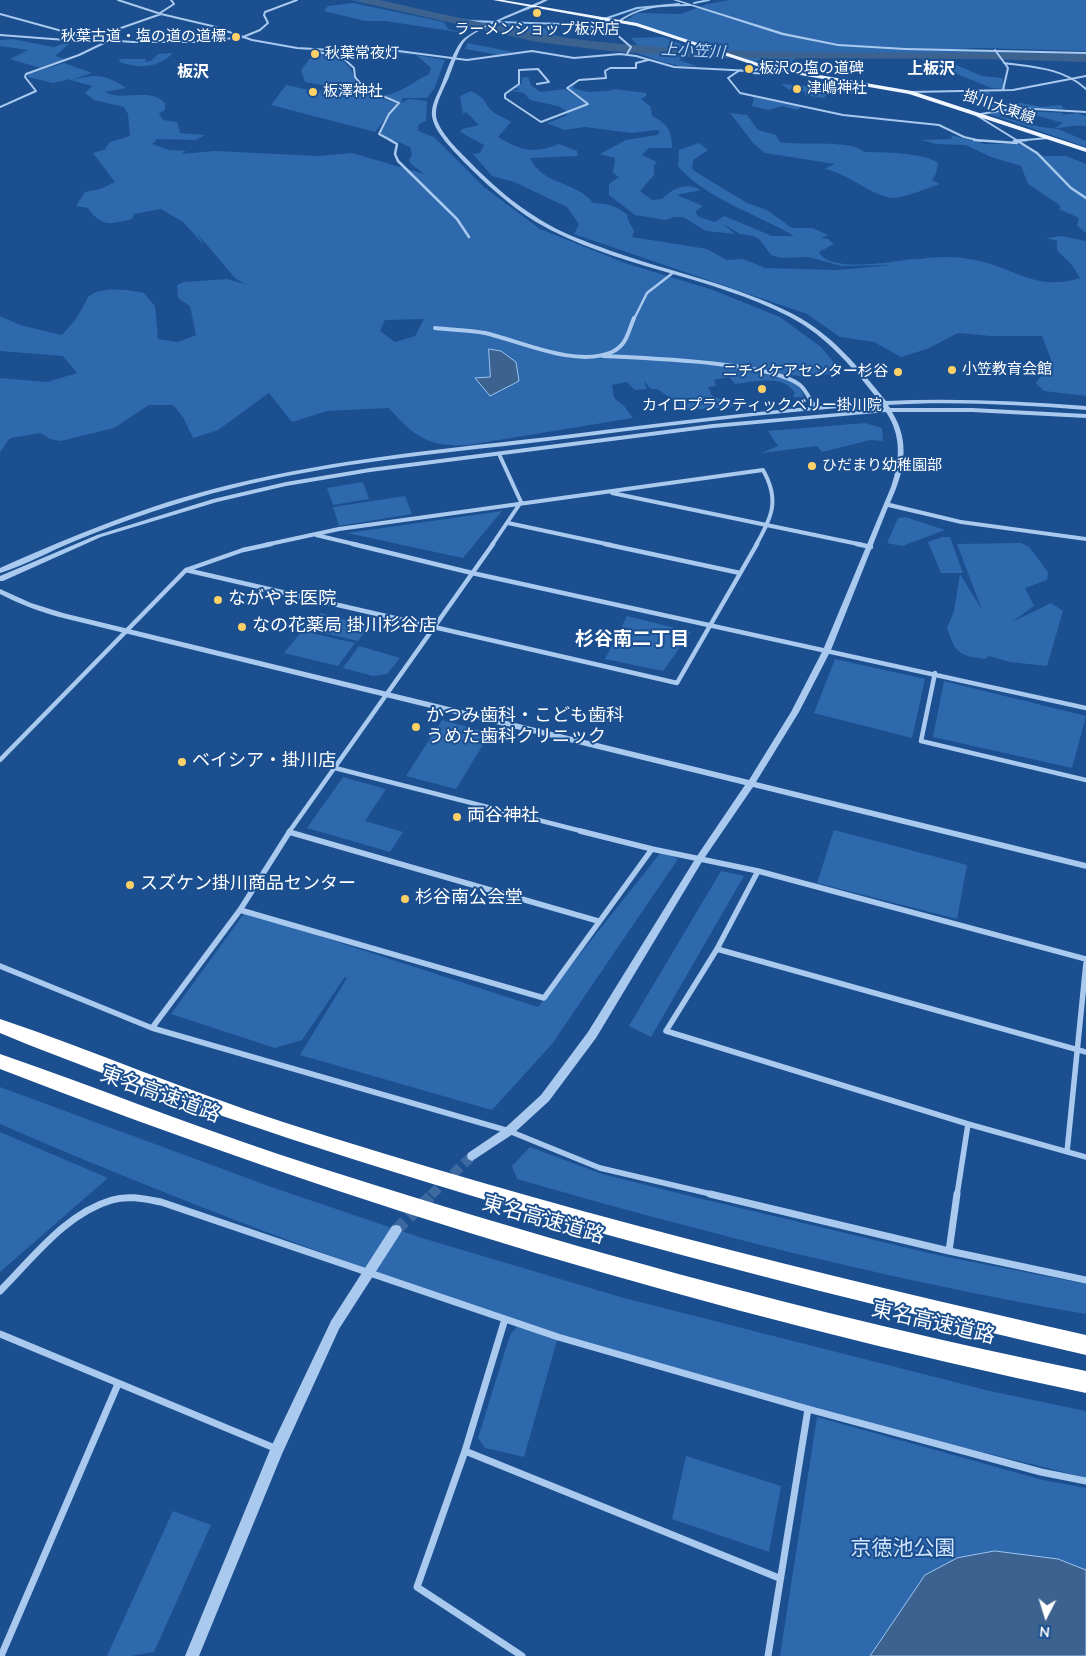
<!DOCTYPE html>
<meta charset="utf-8">
<style>
body{margin:0}
#map{position:relative;width:1086px;height:1656px;overflow:hidden;background:#1b4f8f;font-family:"Nunito Sans",sans-serif}
canvas{display:block}
.north{position:absolute;left:1021px;top:1591px;width:50px;height:50px;-webkit-text-stroke:4px #1b4f8f;paint-order:stroke;rotate:185deg;font-size:14px;font-weight:700;line-height:20px;text-align:center;color:#fff}
.north::after{content:'';display:block;margin:auto;width:18px;height:22px;background:#fff;clip-path:polygon(50% 0,100% 100%,50% 72%,0 100%)}
</style>
<div id="map">
<canvas width="1086" height="1656"></canvas>
<div class="north">N</div>
</div>
<script>
const g = document.querySelector('canvas').getContext('2d');
g.lineJoin = 'round';
function paint(path, color) {
  g.fillStyle = color;
  g.fill(path, 'evenodd');
}
function trace(path, color, width, dash) {
  g.strokeStyle = color;
  g.lineWidth = width;
  g.lineCap = dash ? 'butt' : 'round';
  g.setLineDash(dash || []);
  g.stroke(path);
}
function label(font, color, halo, rows, align = 'center') {
  g.font = font + ' "Nunito Sans","Noto Sans JP",sans-serif';
  g.lineWidth = 4;
  g.setLineDash([]);
  g.textBaseline = 'middle';
  g.strokeStyle = halo;
  g.fillStyle = color;
  for (const [text, x, y, turn = 0] of rows) {
    g.save();
    g.translate(x, y);
    g.rotate((+turn || 0) * Math.PI / 180);
    g.textAlign = isNaN(turn) ? turn : align;
    if (halo) g.strokeText(text, 0, 0);
    g.fillText(text, 0, 0);
    g.restore();
  }
}
paint(new Path2D(`
 M350 0C398 0 443 21 491 20L483 25 495 27 505 24 530 25 547 29 554 35 580 42 639 47 631 38 663 37 696 50 710 47 625 21 637 13 681 14 707 4 730 0H1086V51L978 48 935 50 1086 55V60L1016 58 797 57 784 68 773 66 781 63 767 58 754 62 737 58 772 57 655 53 687 56 679 60 697 66H680L663 62 634 52 559 43 515 35Z
 M353 3 444 22 448 29 464 33 385 21H365L324 11 328 6Z
 M12 39 54 47 67 42 69 44 55 56 65 59 40 68 10 59 28 50 0 46V40Z
 M468 43 513 52 499 55 465 49Z
 M294 48 351 53 340 58 351 69 357 85 364 91 397 104 375 132 271 105 286 85 309 90 305 92 316 94 328 86 305 82 301 70 315 52H324Z
 M400 52 445 60 434 89 427 98H403L401 103 409 99 427 101 426 121 419 124 418 131 434 137 484 187 540 229 625 263 713 290 780 317 821 347 840 370 818 377H806L731 367C752 377 798 370 804 397H793L795 393C783 374 755 382 735 384L729 377 714 380 716 386 708 387 712 396 738 406 689 410 657 389H651L644 381 647 389 635 390 627 382 612 385 614 398 624 406 633 418 468 445C430 448 413 436 389 408L327 411 292 422 269 393 218 430 193 438 183 417 173 405H149L114 428 61 441 50 439 41 433 10 438 0 452V378L47 382 77 373 63 356 0 351V316L20 325 62 335 76 319 89 296C104 286 127 290 144 293L155 306 158 339 178 342 196 335 190 306 178 298 177 285 184 282 227 279 245 284 235 278 196 232 205 246 183 222 161 209 134 214 132 219C110 224 102 228 88 208L76 206 85 192 100 189 115 182 93 153 107 149 105 148 110 142 130 136 128 114 124 107 94 100 85 93 92 86 70 80V79L53 83 28 77V74L64 63 92 73 71 80C96 74 104 73 126 88L105 92C122 102 150 87 165 103V110L159 113 163 120 177 122 180 133 205 135 196 140 157 139 152 144 169 150 186 151 181 154 215 151 318 156 352 153 424 174 411 164 409 160 412 155 410 147 379 134 392 111 400 104 384 95C398 95 414 81 429 74L431 68 416 55 396 53ZM424 319 415 336 395 342 380 331 385 320Z
 M173 53C158 68 139 69 120 62L119 59H146L145 62 151 61 158 54Z
 M940 58 982 76 1002 78 1005 89 991 88 921 59Z
 M528 77 531 85 540 92 565 89 584 102 567 88 577 81 573 88 588 92 608 91 614 89 646 93V96L641 99 651 107 652 116C667 123 672 130 672 148H649L642 155 657 162 654 166V175L640 191 652 200 662 199C674 188 685 182 701 190L677 195 703 206 695 212 699 217 715 222 724 216 772 236H794C759 215 704 198 678 166L679 150 699 143 708 150 693 160 692 169 696 172 747 203 767 210 792 228H812L828 235 821 238 828 239 834 244 819 252C829 274 898 261 918 258L914 260C936 256 958 256 980 261 1019 271 1038 291 1080 278L1071 264 1057 250V241L1046 238 1061 236 1086 241V396L1044 391 1036 383 1045 370 1053 365 1042 336H991L958 333 927 349 901 357 874 342 840 337 807 314 574 234 579 224 567 207 514 182 492 176 473 154 480 153 484 145 460 132 462 129 479 125 466 112 463 114 460 96 471 91C488 99 483 103 492 111 497 116 506 118 511 122L498 137C521 151 534 154 559 144L577 151 578 156 530 158C543 186 577 181 593 203 610 204 614 205 628 215L627 218 634 231 632 237 707 249 727 260 743 259 765 268 838 270 893 265 842 266 808 257 781 258 771 255 760 240 754 236 740 234 723 224 735 234 706 231 683 217H674L666 220 635 215 609 195V184L619 177 613 173 615 158 600 154 626 140 657 135 660 132 657 130 631 133 585 127 564 130 547 123 566 116 568 112 558 106 530 100 524 93 511 91 521 89 514 88 522 83V78Z
 M810 80 853 88 857 94 828 92 824 98 805 95V92L788 89 781 84 809 86Z
 M964 92H989L993 99 1002 103H1021L1042 107 1061 105 1064 109 1013 107 991 102 1008 107H982L960 95 964 93 973 95Z
 M754 97 801 107 797 110 782 106 769 110 752 106Z
 M1008 110 1063 113 1062 115 1077 113 1086 116V126C1073 125 1066 128 1055 128L1063 123C1041 117 1021 109 999 116L1041 127 1058 129 1086 141V147L990 114 995 111Z
 M730 113 747 115 758 130 776 135 780 142C799 146 851 139 864 152 880 152 927 153 938 163L936 174 932 180 940 184C935 185 905 198 893 198 873 197 846 172 824 169L835 164 765 153 754 144Z
 M951 135 985 144H1018L1044 156H1066L1086 164V233L1077 226 1079 218 1059 209 1061 207 1058 204 1028 184 1021 166 991 157 966 145 936 144 922 140 952 139Z
 M865 423 882 428 883 441 870 440 822 452 817 446 761 453 778 446 768 431Z
 M363 482 369 499 333 505 327 488Z
 M405 496 412 514 339 526 333 507Z
 M502 511 463 558 347 533Z
 M905 517 945 530 902 546 887 543 898 518Z
 M942 537H950L963 573H941L928 542Z
 M1021 543 1029 547 1048 572 1047 580 1025 588 1034 606 1012 622 1051 603 1063 611 1047 666 1010 662 989 656 985 659C958 655 956 654 947 628L954 611 960 574 982 610 957 544Z
 M320 613 369 626 358 641 307 629Z
 M627 616 691 632 663 671 605 659Z
 M302 631 355 643 338 666 284 653Z
 M359 646 400 658 387 674 373 676 343 668Z
 M835 659 925 679 912 738 814 713Z
 M944 681 1086 716 1072 768 933 737Z
 M442 720 490 733 456 789 406 776Z
 M343 777 386 789 365 821 403 832 390 852 307 828Z
 M834 830 967 865 957 919 817 883Z
 M662 851 678 859 552 1044 492 1110 300 1055 347 978 345 977 302 1040 275 1048 171 1014 245 912 538 1007Z
 M721 871 744 876 651 1037 629 1026Z
 M0 1087 277 1189 422 1238 624 1298 990 1391 1086 1411V1478C975 1449 862 1425 752 1393 496 1319 244 1230 0 1124Z
 M0 1132 108 1178 0 1272Z
 M530 1147 602 1174 694 1197 937 1255 1086 1284V1314C894 1281 704 1233 517 1179L512 1166Z
 M519 1324 558 1337 524 1457 485 1448 478 1438 510 1335Z
 M817 1417 1043 1480 1086 1488V1656H780Z
 M686 1456 781 1486 769 1552 672 1519Z
 M173 1511 211 1525 154 1652 131 1656H107Z`), '#2e69ad');
const water = new Path2D(`
 M489 349 501 351 516 362 519 381 490 396 475 378 490 377Z
 M995 1551 1058 1559 1086 1570V1656H870L925 1575 957 1558Z`);
paint(water, '#3c6290');
trace(water, '#9cc4f0', 1);
trace(new Path2D(`
 M694 3 709 0
 M463 21 564 24 595 22 637 8 679 4`), '#9cc4f0', 2);
paint(new Path2D(`
 M358 0H380C456 17 532 36 610 43 768 58 928 50 1086 54V62L983 59 706 58 609 51 537 42 364 3Z`), '#3c6290');
trace(new Path2D(`
 M431 1195 472 1156`), '#3d69a0', 10, [10, 5]);
trace(new Path2D(`
 M396 1230 433 1194`), '#3d69a0', 12, [12, 6]);
trace(new Path2D(`
 M118 0 161 14 212 26 252 40 297 48 349 51 391 50 467 60 532 51 574 58 620 54 636 56 674 67 751 71 766 67
 M160 13 174 4 171 0
 M0 14 91 39 133 42H196L243 37 260 30 268 23 264 15 265 12 297 0
 M612 20 576 26 615 33 631 47 627 54
 M612 32C612 25 618 22 624 18 645 5 666 5 690 5
 M0 35 92 42
 M995 50 1008 68 1003 90
 M318 52 342 57 354 68 355 77 364 88 399 103 389 114 379 134 392 141
 M1004 63C1033 67 1064 68 1086 89
 M740 70 728 78 740 93 843 115 939 125 964 137 981 141
 M752 73 769 74 782 70
 M537 84 549 82 538 69 519 70V84L505 94V98L541 122 588 104 567 88 579 80 606 78 605 71 610 68H636V63L648 60
 M910 92 1013 90 1086 76
 M0 107 36 91 25 77 26 74 79 55 108 41 121 28 161 14
 M968 110 1018 141
 M981 114 1018 108 1086 112
 M1014 141 1048 138`), '#a9c9ee', 2);
trace(new Path2D(`
 M390 140 397 144 395 154 398 161 457 219 469 237
 M974 140 1017 143
 M1016 140 1037 153 1071 188 1086 198
 M1014 141 1027 140
 M634 319 647 293 674 272`), '#a9c9ee', 2.5);
trace(new Path2D(`
 M435 328C452 330 468 330 485 333 520 341 576 368 612 352 627 345 628 332 634 318
 M603 356C643 358 772 362 800 385 806 390 810 400 815 407
 M499 454 521 502
 M612 493 863 545
 M508 523 611 545
 M316 535 358 545
 M265 545 339 529 763 470C780 500 772 517 756 545
 M492 545 521 502`), '#a9c9ee', 4);
trace(new Path2D(`
 M353 544 472 573 1086 708
 M605 544 740 573
 M857 544 871 547
 M186 570 677 683 757 544
 M186 570 243 550 271 544
 M935 673 921 741 1086 780
 M0 760 186 570
 M335 768 585 832
 M289 832 493 544`), '#a9c9ee', 4.5);
trace(new Path2D(`
 M580 831 652 849 758 871 1086 959
 M289 832 598 921
 M758 871 717 949 666 1031 968 1124 1086 1157
 M240 910 544 998 652 849
 M717 949 1086 1052
 M0 966 152 1028 509 1131 600 1168 715 1195
 M152 1028 240 910 290 831
 M1067 1152 1086 963
 M957 1195 968 1124`), '#a9c9ee', 5.5);
trace(new Path2D(`
 M710 1194 949 1251 1086 1280
 M949 1251 957 1194
 M0 1291C32 1259 66 1213 112 1200 128 1195 145 1199 161 1202L558 1337 808 1409 1041 1472 1086 1481
 M505 1319 465 1451 417 1587 522 1656
 M0 1334 277 1449
 M465 1451 779 1578
 M1 1656 118 1384
 M768 1656 808 1409`), '#a9c9ee', 7);
paint(new Path2D(`
 M543 0H548C527 12 477 26 464 42 459 49 452 69 449 77 444 89 435 103 436 116 438 131 459 151 469 161 490 183 513 203 539 219 561 233 587 242 611 251 671 272 736 285 793 314 832 334 859 368 886 401 953 398 1019 401 1086 406V410C1020 405 954 401 888 405L890 408H972L1086 414V418L972 412H892C911 442 904 473 890 503L961 520 1086 537V541L961 524 888 507 831 650 799 712 756 782 1086 863V869L753 787 703 860 596 1038 549 1101 513 1134 472 1161 468 1159 467 1156 468 1153 505 1128 541 1095 588 1032 697 856 745 785 59 617C38 611 19 604 0 594V589L31 603 63 613 749 780 791 712 823 650 891 487C900 461 902 436 886 412L713 428 370 472 286 486 217 502 101 537 3 581H0V576L97 535 213 499 286 482 370 468 713 424 884 409 882 405C767 412 654 428 539 442 436 454 331 463 230 489 177 502 126 520 75 541 50 551 26 565 0 573V568C74 535 150 504 229 485 339 458 453 448 565 435 670 422 774 408 880 402 854 369 828 337 790 317 710 275 615 268 536 222 510 206 486 184 464 162 454 151 434 132 432 116 431 106 436 97 440 88 446 74 452 54 460 43 468 30 526 8 543 0Z
 M673 0H678L784 33 838 44 905 48 1086 52V54L905 50 838 46 782 35Z
 M396 1225 400 1226 402 1230 400 1234 339 1329 282 1454 199 1656H185L272 1445 331 1321 392 1226Z`), '#a9c9ee');
paint(new Path2D(`
 M493 0H503L637 23 767 66 912 91 1086 148V152L909 94 766 69 636 26Z`), '#f0f6ff');
paint(new Path2D(`
 M0 1019C95 1051 187 1091 283 1122 547 1207 816 1274 1086 1335V1355C728 1272 372 1179 29 1045L0 1033Z
 M0 1054C93 1086 185 1123 278 1154 544 1241 813 1315 1086 1371V1393C716 1315 352 1206 0 1069Z`), '#fff');
for (const [x, y, r, color] of [
 [537,13,5,"#ffd166"],
 [236,37,5,"#ffd166"],
 [315,54,5,"#ffd166"],
 [749,69,5,"#ffd166"],
 [797,89,5,"#ffd166"],
 [313,92,5,"#ffd166"],
 [952,370,5,"#ffd166"],
 [898,372,5,"#ffd166"],
 [762,389,5,"#ffd166"],
 [812,466,5,"#ffd166"],
 [218,600,5,"#ffd166"],
 [242,627,5,"#ffd166"],
 [416,727,5,"#ffd166"],
 [182,762,5,"#ffd166"],
 [457,817,5,"#ffd166"],
 [130,885,5,"#ffd166"],
 [405,899,5,"#ffd166"]
]) {
  const dot = new Path2D();
  dot.arc(x, y, r, 0, 2 * Math.PI);
  g.fillStyle = color;
  g.fill(dot);
  trace(dot, '#1b4f8f', 2);
}
label('15px', '#fff', '#1b4f8f', [
 ["ラーメンショップ板沢店",537,30,"center"],
 ["秋葉古道・塩の道の道標",226,37,"right"],
 ["秋葉常夜灯",325,54],
 ["板沢の塩の道碑",759,69],
 ["津嶋神社",807,89],
 ["板澤神社",323,92],
 ["小笠教育会館",962,370],
 ["ニチイケアセンター杉谷",888,372,"right"],
 ["カイロプラクティックベリー掛川院",762,406,"center"],
 ["ひだまり幼稚園部",822,466]
], 'left');
label('15px', '#fff', '#1b4f8f', [
 ["掛川大東線",999,108,19]
]);
label('italic 16px', '#b5d3f5', '#1b4f8f', [
 ["上小笠川",693,52,3]
]);
label('bold 16px', '#fff', '#1b4f8f', [
 ["上板沢",931,70]
]);
label('bold 16px', '#fff', '#1b4f8f', [
 ["板沢",193,73]
]);
label('18px', '#fff', '#1b4f8f', [
 ["ながやま医院",228,600],
 ["なの花薬局 掛川杉谷店",252,627],
 ["かつみ歯科・こども歯科",426,717],
 ["うめた歯科クリニック",426,738],
 ["ベイシア・掛川店",192,762],
 ["両谷神社",467,817],
 ["スズケン掛川商品センター",140,885],
 ["杉谷南公会堂",415,899]
], 'left');
label('bold 19px', '#fff', '#1b4f8f', [
 ["杉谷南二丁目",632,640]
]);
label('21px', '#fff', '#1b4f8f', [
 ["東名高速道路",160,1096,20],
 ["東名高速道路",543,1221,16],
 ["東名高速道路",933,1324,13]
]);
label('21px', '#cfe3fa', '#1b4f8f', [
 ["京徳池公園",903,1550]
]);
</script>
